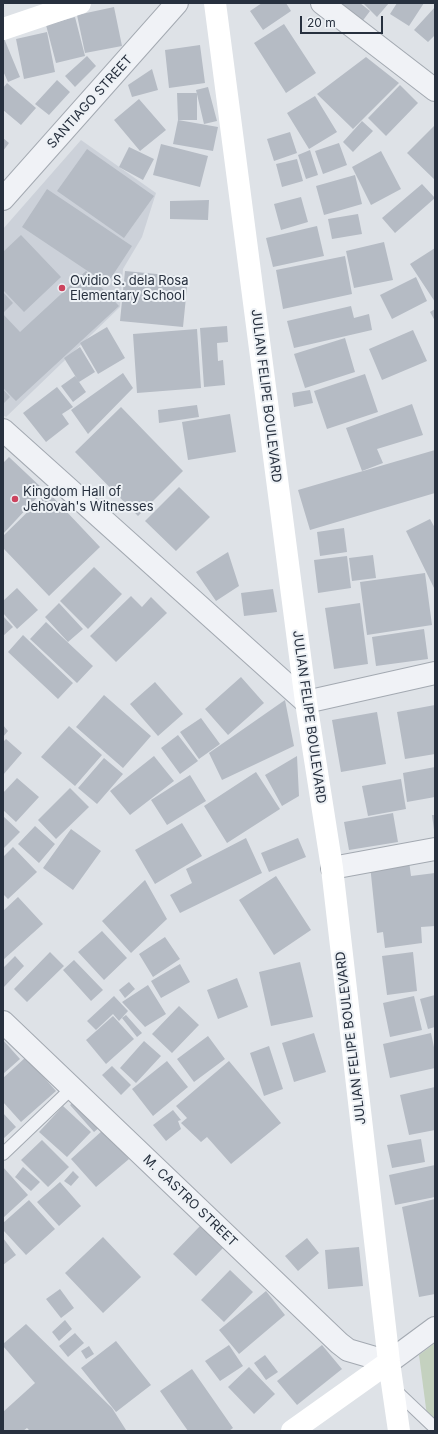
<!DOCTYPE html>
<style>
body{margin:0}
#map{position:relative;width:438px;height:1434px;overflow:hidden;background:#dee2e7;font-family:Inter,sans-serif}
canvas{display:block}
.frame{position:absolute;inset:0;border:4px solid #27303e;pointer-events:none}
.scale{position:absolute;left:300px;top:16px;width:83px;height:18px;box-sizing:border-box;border:2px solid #27303e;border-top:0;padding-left:5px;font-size:12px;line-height:14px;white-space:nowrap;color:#27303e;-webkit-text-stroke:3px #edf1f5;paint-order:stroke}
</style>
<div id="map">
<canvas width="438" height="1434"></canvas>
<div class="frame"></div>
<div class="scale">20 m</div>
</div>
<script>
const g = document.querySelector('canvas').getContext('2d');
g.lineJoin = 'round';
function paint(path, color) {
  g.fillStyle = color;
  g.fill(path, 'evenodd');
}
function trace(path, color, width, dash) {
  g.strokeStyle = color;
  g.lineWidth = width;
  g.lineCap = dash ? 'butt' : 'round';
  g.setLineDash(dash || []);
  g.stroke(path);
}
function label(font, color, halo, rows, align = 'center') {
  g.font = font + ' Inter,sans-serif';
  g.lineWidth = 4;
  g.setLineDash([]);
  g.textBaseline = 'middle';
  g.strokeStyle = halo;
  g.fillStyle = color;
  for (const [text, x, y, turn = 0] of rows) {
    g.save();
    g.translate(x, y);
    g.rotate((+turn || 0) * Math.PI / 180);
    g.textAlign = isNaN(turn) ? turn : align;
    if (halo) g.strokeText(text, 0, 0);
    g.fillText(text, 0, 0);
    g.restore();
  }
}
paint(new Path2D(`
 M81 140 156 193 142 237 123 269 120 307 6 417 3 415V229Z`), '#ccd1d9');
paint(new Path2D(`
 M435 1343V1431H429L419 1355Z`), '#c4d1bf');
paint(new Path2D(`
 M262 3H286L291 11 263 30 250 11Z
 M336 3H360L370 11 361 23Z
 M363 3H389L377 17Z
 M397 3H424L409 26 390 14Z
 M114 7 122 46 85 53 77 15Z
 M435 7V35L428 42 414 30Z
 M75 17 85 56 56 63 46 25Z
 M284 24 316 73 286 93 254 43Z
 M47 32 55 72 24 79 16 39Z
 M3 36 20 77 8 82 3 71Z
 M200 45 205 83 169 88 165 50Z
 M87 56 96 66 75 87 65 76Z
 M366 57 399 83 353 129 317 94Z
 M152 69 158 90 132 97 128 85Z
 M57 80 70 92 49 115 35 104Z
 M7 83 36 108 21 125 3 110V88Z
 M400 85 418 103 386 136 368 118Z
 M208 87 217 121 204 124 196 90Z
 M177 93H197V120H178Z
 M315 96 337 132 309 149 287 113Z
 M139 99 166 130 140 151 114 120Z
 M178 120 218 127 213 151 173 144Z
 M362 121 373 131 353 152 343 142Z
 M435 125V180L407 153Z
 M290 132 297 153 274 161 267 139Z
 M3 138 9 143 3 151Z
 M339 143 347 165 323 174 315 151Z
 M161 144 208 156 200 187 153 175Z
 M129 147 154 159 143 180 119 167Z
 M87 149 154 196 124 238 57 191Z
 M310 150 318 175 306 179 298 155Z
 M381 151 401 189 371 205 352 167Z
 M297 159 303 181 282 187 276 164Z
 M355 175 362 204 324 215 316 186Z
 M422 184 435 198 395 233 382 218Z
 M47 189 132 246 107 284 22 227Z
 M301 197 308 222 281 230 274 204Z
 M209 200 208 220 170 219V201Z
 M358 214 362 234 332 239 328 219Z
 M317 226 324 256 273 267 266 238Z
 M21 235 61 277 24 312 3 290V252Z
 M384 242 393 280 354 288 346 251Z
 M435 248V302L410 264Z
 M345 256 352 294 283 309 276 270Z
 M86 271 119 306 16 401 3 388V314L20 332Z
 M125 271 188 277 183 327 120 321Z
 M416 277 427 301 392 319 380 295Z
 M3 292 13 303 3 313Z
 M351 306 354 318 369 314 372 330 294 348 287 321Z
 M435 309V321L430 312Z
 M227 326 228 342 217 343 218 361 223 360 225 385 204 387 200 328Z
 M107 327 125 358 98 374 80 343Z
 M197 329 201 388 137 393 133 334Z
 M413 330 427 361 382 380 369 349Z
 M345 338 355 372 305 388 294 354Z
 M80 347 95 372 79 382 64 358Z
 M123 373 133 388 88 434 71 410Z
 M365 374 378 412 327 429 314 391Z
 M75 376 86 392 73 402 61 386Z
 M57 387 73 407 62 414 69 424 46 442 23 413Z
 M3 389 10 397 3 404Z
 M310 390 313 403 294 407 292 393Z
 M412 404 423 435 377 449 383 463 362 471 346 428Z
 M197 405 199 417 159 423 158 410Z
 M121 407 183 471 138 516 75 452Z
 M230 414 236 452 188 460 182 422Z
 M435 450V493L310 530 298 490Z
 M9 457 44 490 3 534V463Z
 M179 487 210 517 176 551 145 521Z
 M48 492 100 547 49 596 3 548V536Z
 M430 519 435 528V590L406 531Z
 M344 528 347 552 320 556 317 532Z
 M228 552 239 586 216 601 196 572Z
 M373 555 376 578 352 581 349 558Z
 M347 556 351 588 318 593 314 560Z
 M94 567 122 594 88 629 60 601Z
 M425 573 432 625 367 635 360 582Z
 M17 588 38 610 17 629 3 613V601Z
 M273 589 277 612 244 616 241 593Z
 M131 596 142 607 151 597 167 613 116 662 90 636Z
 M59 603 83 629 68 642 45 617Z
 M360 603 368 664 334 669 325 608Z
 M3 616 13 627 3 636Z
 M46 622 93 666 77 683 30 639Z
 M424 629 428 659 376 666 372 637Z
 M23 635 73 683 58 699 8 652Z
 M241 677 264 703 228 735 205 709Z
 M155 682 183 714 158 736 130 704Z
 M104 695 151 736 123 768 76 727Z
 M285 700 294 746 222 780 209 753Z
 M435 705V754L405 759 397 712Z
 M377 712 386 764 341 772 332 720Z
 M201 718 220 744 199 759 180 732Z
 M3 725 8 731 3 737Z
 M69 726 102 755 75 786 41 757Z
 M178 735 198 761 180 774 161 748Z
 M6 739 22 753 3 775V742Z
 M154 756 174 781 130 815 110 791Z
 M297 756 299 796 282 806 265 775Z
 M104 758 123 774 97 804 78 788Z
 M435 767V797L407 802 403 773Z
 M256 772 280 809 227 843 204 806Z
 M190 775 206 801 167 825 151 800Z
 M17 778 39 797 16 822 3 810V793Z
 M401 779 406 809 368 816 362 786Z
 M70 788 89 807 56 839 38 820Z
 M393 813 398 842 349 850 344 822Z
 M432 815H435V830H434Z
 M3 816 20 832 3 849Z
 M182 823 202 856 155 884 135 850Z
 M35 826 55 844 39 863 18 844Z
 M71 829 101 851 73 890 43 868Z
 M246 838 262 873 180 913 170 895 192 883 186 869Z
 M298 838 306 857 269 872 261 853Z
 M13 847 37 872 8 899 3 894V857Z
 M409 861 411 876 435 873V926L421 927 422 943 385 948 383 932 377 933 370 865Z
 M276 876 311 930 274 955 239 900Z
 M145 880 167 919 131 953 102 921Z
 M18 897 43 924 3 960V911Z
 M102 931 127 958 104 980 78 952Z
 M165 937 180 959 153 977 139 954Z
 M50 952 64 966 27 1002 14 989Z
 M413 952 417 991 387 995 382 956Z
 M15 956 24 966 3 988V968Z
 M74 960 103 990 91 1001 63 970Z
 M300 962 313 1017 271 1026 259 972Z
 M180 964 190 982 161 998 151 981Z
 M237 978 248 1007 218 1019 207 990Z
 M129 982 135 989 125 998 119 990Z
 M148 985 166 1014 145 1027 122 1002Z
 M435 995V1027L428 1029 420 999Z
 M114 996 128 1011 119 1021 113 1014 96 1030 87 1021Z
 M414 996 422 1030 390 1037 383 1003Z
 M179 1006 199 1025 172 1053 152 1034Z
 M126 1015 142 1033 137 1037 122 1018Z
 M113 1016 134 1039 106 1064 86 1040Z
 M314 1033 326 1072 294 1082 282 1043Z
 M431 1033 435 1052V1068L390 1078 383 1044Z
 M208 1036 225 1059 194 1082 177 1059Z
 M3 1040 20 1059 3 1074Z
 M144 1041 161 1056 136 1083 120 1068Z
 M269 1046 283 1089 264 1096 250 1053Z
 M26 1057 56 1091 21 1122 3 1102V1078Z
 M167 1061 188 1087 153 1116 132 1089Z
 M229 1061 281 1123 231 1164 207 1137 201 1142 181 1123 187 1118 176 1106Z
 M112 1066 131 1085 121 1095 102 1075Z
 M435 1087V1130L409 1135 400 1095Z
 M76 1100 100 1127 94 1132 70 1105Z
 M63 1106 91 1132 67 1157 39 1132Z
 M173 1110 181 1120 178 1121 181 1129 166 1141 153 1125Z
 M3 1113 16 1127 3 1139Z
 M103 1130 129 1159 96 1187 71 1159Z
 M421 1139 425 1162 392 1168 387 1145Z
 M42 1140 69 1167 48 1187 21 1160Z
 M435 1165V1197L395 1205 389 1175Z
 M3 1167 28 1195 3 1218Z
 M23 1167 40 1182 31 1191 15 1177Z
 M73 1171 79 1177 71 1186 64 1181Z
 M60 1182 81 1206 59 1226 37 1202Z
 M435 1199V1294L419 1297 402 1207Z
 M29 1200 55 1229 26 1255 3 1230V1223Z
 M200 1226 223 1248 196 1276 173 1254Z
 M103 1237 141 1277 103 1313 65 1273Z
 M3 1238 16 1255 3 1265Z
 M307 1238 319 1253 298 1271 285 1256Z
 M359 1247 363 1286 328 1289 325 1250Z
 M230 1270 253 1292 224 1322 201 1300Z
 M60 1289 74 1308 61 1318 46 1299Z
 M266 1291 285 1315 239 1354 219 1330Z
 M65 1320 72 1329 59 1341 52 1332Z
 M26 1324 112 1408 126 1430 30 1431 27 1428 23 1431H3V1412L35 1383 3 1346V1344Z
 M75 1333 84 1343 68 1357 59 1346Z
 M116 1341 151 1385 116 1412 81 1368Z
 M229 1345 243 1366 220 1381 205 1361Z
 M322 1345 342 1369 297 1405 277 1381Z
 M89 1346 94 1354 86 1359 81 1351Z
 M265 1355 278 1372 266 1380 254 1363Z
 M249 1367 275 1394 254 1414 228 1387Z
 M192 1369 233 1428 229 1431H188L160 1391Z`), '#b5bbc4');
const lane = new Path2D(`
 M3 1154 72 1088
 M394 1389 435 1428`);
const street = new Path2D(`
 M322 3 435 90
 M3 199 177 3
 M3 430 306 702 435 673
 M332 868 435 849
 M3 1022 339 1343 348 1350 389 1362 435 1328`);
trace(lane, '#a3a9b1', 14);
trace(street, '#a3a9b1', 24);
trace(lane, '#f0f2f6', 12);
trace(street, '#f0f2f6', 22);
trace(new Path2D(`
 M215 3 306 702 332 868 389 1362 399 1431
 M3 29 80 3
 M292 1431 389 1362`), '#fff', 22);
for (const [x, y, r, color] of [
 [62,288,4,"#cc435e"],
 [15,499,4,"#cc435e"]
]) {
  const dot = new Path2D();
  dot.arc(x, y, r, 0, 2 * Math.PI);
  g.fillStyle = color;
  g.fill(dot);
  trace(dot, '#edf1f5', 1.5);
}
label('13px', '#27303e', '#edf1f5', [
 ["SANTIAGO STREET",90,102,-48],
 ["JULIAN FELIPE BOULEVARD",266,396,83],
 ["JULIAN FELIPE BOULEVARD",309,717,82],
 ["JULIAN FELIPE BOULEVARD",351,1038,-97],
 ["M. CASTRO STREET",190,1201,44]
]);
label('13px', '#27303e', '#edf1f5', [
 ["Ovidio S. dela Rosa",70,281],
 ["Elementary School",70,296],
 ["Kingdom Hall of",23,492],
 ["Jehovah's Witnesses",23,507]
], 'left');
</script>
